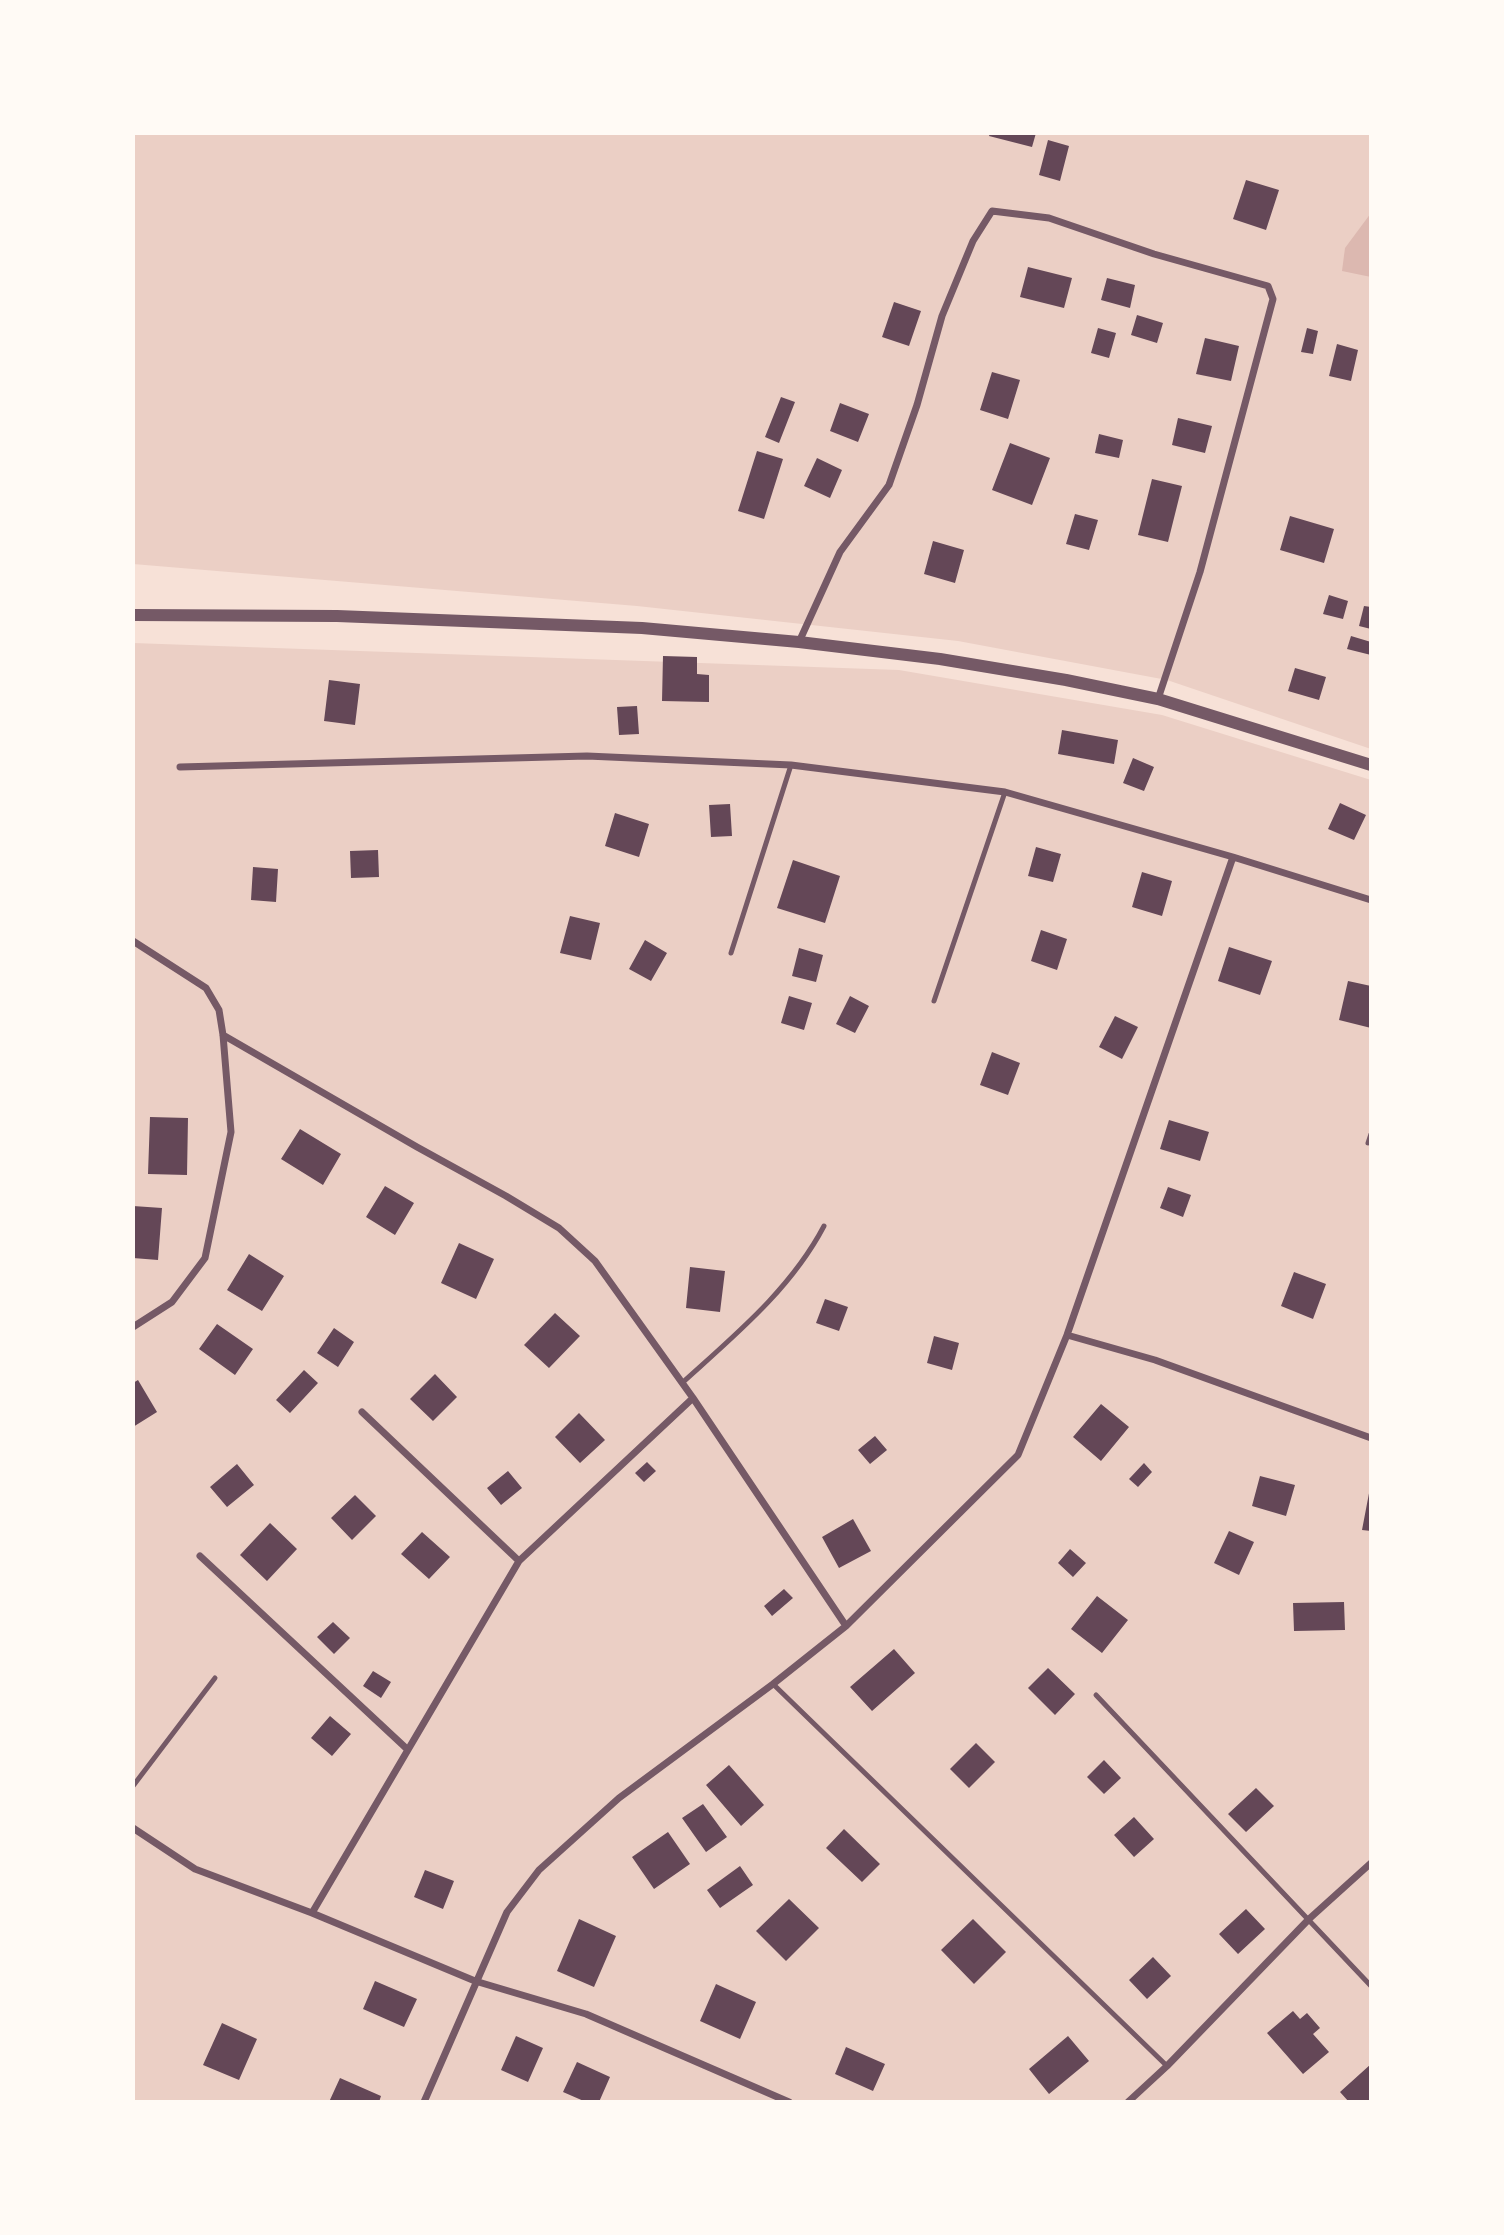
<!DOCTYPE html>
<style>
body{margin:0}
#map{position:relative;width:1504px;height:2235px;overflow:hidden;background:#f7e1d7;font-family:"IBM Plex Serif",serif}
canvas{display:block}
.frame{position:absolute;inset:0;border:135px solid #fffaf5;pointer-events:none}
</style>
<div id="map">
<canvas width="1504" height="2235"></canvas>
<div class="frame"></div>
</div>
<script>
const g = document.querySelector('canvas').getContext('2d');
g.lineJoin = 'round';
function paint(path, color) {
  g.fillStyle = color;
  g.fill(path, 'evenodd');
}
function trace(path, color, width, dash) {
  g.strokeStyle = color;
  g.lineWidth = width;
  g.lineCap = dash ? 'butt' : 'round';
  g.setLineDash(dash || []);
  g.stroke(path);
}
paint(new Path2D(`
 M133 133H1371V749L1167 680 958 641 637 606 133 564Z
 M133 643 899 670 1162 715 1371 780V2102H133Z`), '#ebcfc5');
paint(new Path2D(`
 M1371 213V277L1342 271 1345 248Z`), '#dcb8b0');
paint(new Path2D(`
 M990 133H1036L1032 147 989 136Z
 M1048 140 1069 146 1060 181 1039 175Z
 M1246 180 1279 190 1266 230 1233 219Z
 M1028 267 1072 278 1064 308 1020 297Z
 M1107 278 1135 285 1130 308 1101 300Z
 M894 302 921 311 909 346 882 337Z
 M1137 315 1163 323 1157 343 1131 335Z
 M1098 328 1116 333 1109 358 1091 353Z
 M1307 328 1318 331 1313 354 1301 352Z
 M1205 338 1239 346 1231 381 1196 374Z
 M1337 344 1358 350 1351 381 1329 376Z
 M992 372 1020 380 1008 419 980 410Z
 M781 397 795 402 779 443 765 437Z
 M840 403 869 414 858 442 830 431Z
 M1178 418 1212 426 1205 453 1172 445Z
 M1099 434 1123 440 1119 458 1095 453Z
 M1010 443 1050 458 1032 505 992 490Z
 M757 451 783 459 764 519 738 511Z
 M817 458 842 470 830 498 804 486Z
 M1152 479 1182 486 1168 542 1138 535Z
 M1075 514 1098 520 1089 550 1066 544Z
 M1290 516 1334 529 1324 563 1280 550Z
 M933 541 964 550 955 583 924 574Z
 M1329 595 1348 601 1343 619 1323 614Z
 M1364 606 1371 607V629L1359 626Z
 M1351 636 1371 642V655L1347 649Z
 M663 656 697 657V674L709 675V702L662 701Z
 M1295 668 1326 677 1319 700 1288 691Z
 M329 680 360 684 355 725 324 721Z
 M637 706 639 734 619 735 617 707Z
 M1062 730 1118 740 1114 764 1058 754Z
 M1133 758 1154 767 1144 791 1123 783Z
 M1340 803 1366 815 1354 840 1328 829Z
 M730 804 732 836 711 837 709 805Z
 M615 813 649 824 639 857 605 846Z
 M1036 847 1061 854 1053 882 1028 876Z
 M378 850 379 877 351 878 350 851Z
 M793 860 840 876 825 923 777 908Z
 M253 867 278 869 276 902 251 900Z
 M1142 872 1172 881 1162 916 1132 907Z
 M570 916 600 923 591 960 560 953Z
 M1041 930 1067 939 1057 970 1031 961Z
 M645 940 667 953 651 981 629 969Z
 M1229 947 1272 961 1260 995 1218 981Z
 M799 948 823 955 816 982 792 976Z
 M1348 981 1371 986V1028L1339 1020Z
 M789 996 812 1003 804 1030 781 1023Z
 M850 996 869 1006 855 1033 836 1024Z
 M1115 1016 1138 1027 1122 1059 1099 1047Z
 M992 1052 1020 1063 1008 1095 980 1085Z
 M150 1117 188 1118 187 1175 148 1174Z
 M1169 1120 1209 1132 1200 1161 1160 1149Z
 M300 1129 341 1154 323 1185 281 1159Z
 M385 1186 414 1203 395 1235 366 1217Z
 M1168 1187 1191 1195 1183 1217 1160 1208Z
 M133 1206 162 1208 158 1260 133 1258Z
 M459 1243 494 1259 476 1299 441 1283Z
 M249 1254 284 1276 262 1311 227 1290Z
 M690 1267 725 1271 720 1312 686 1308Z
 M1294 1272 1326 1284 1313 1319 1281 1306Z
 M825 1299 848 1307 839 1331 816 1323Z
 M555 1313 580 1336 549 1368 524 1345Z
 M217 1324 253 1349 235 1375 199 1349Z
 M334 1328 354 1342 338 1367 317 1353Z
 M934 1336 959 1343 952 1370 927 1363Z
 M304 1370 318 1383 290 1413 276 1400Z
 M435 1374 457 1397 433 1421 410 1399Z
 M138 1380 157 1412 133 1427V1383Z
 M1101 1404 1129 1427 1101 1461 1073 1437Z
 M579 1413 605 1440 580 1463 555 1437Z
 M875 1436 887 1450 870 1464 858 1450Z
 M647 1462 656 1471 644 1482 635 1473Z
 M1144 1463 1152 1472 1138 1487 1129 1479Z
 M237 1464 254 1485 227 1507 210 1487Z
 M508 1471 522 1488 501 1505 487 1488Z
 M1260 1476 1295 1485 1286 1516 1252 1506Z
 M1370 1488H1371V1531L1362 1530Z
 M355 1495 376 1516 352 1540 331 1518Z
 M853 1519 871 1551 839 1568 822 1537Z
 M270 1523 297 1549 267 1581 240 1555Z
 M1229 1531 1254 1542 1239 1575 1214 1563Z
 M422 1532 450 1557 429 1579 401 1554Z
 M1070 1549 1086 1563 1073 1577 1058 1563Z
 M784 1589 793 1598 772 1616 764 1606Z
 M1097 1596 1128 1620 1102 1653 1071 1629Z
 M1344 1602 1345 1630 1294 1631 1293 1603Z
 M333 1622 350 1638 334 1654 317 1637Z
 M894 1649 915 1673 872 1711 850 1687Z
 M1048 1668 1075 1694 1055 1715 1028 1688Z
 M373 1671 391 1682 381 1698 363 1686Z
 M330 1716 351 1734 332 1756 311 1738Z
 M976 1743 995 1762 969 1788 950 1769Z
 M1104 1760 1121 1778 1104 1794 1087 1777Z
 M729 1765 764 1805 741 1826 706 1785Z
 M1256 1788 1274 1806 1246 1832 1228 1814Z
 M703 1804 727 1837 706 1852 682 1818Z
 M1134 1817 1154 1839 1134 1857 1114 1835Z
 M844 1829 880 1864 862 1882 826 1848Z
 M668 1832 690 1864 654 1889 632 1857Z
 M740 1866 753 1885 720 1908 707 1890Z
 M425 1870 454 1881 443 1909 414 1897Z
 M789 1899 819 1928 786 1961 756 1931Z
 M1246 1909 1265 1929 1238 1954 1219 1934Z
 M579 1919 616 1936 594 1987 557 1971Z
 M973 1919 1006 1952 974 1984 941 1950Z
 M1153 1957 1171 1976 1147 1999 1129 1980Z
 M375 1981 417 1999 404 2027 363 2009Z
 M716 1984 756 2002 740 2039 700 2021Z
 M1293 2011 1300 2019 1307 2013 1320 2028 1313 2034 1329 2052 1303 2074 1267 2033Z
 M222 2023 257 2039 239 2080 203 2065Z
 M516 2036 543 2048 528 2082 501 2070Z
 M1068 2036 1089 2061 1049 2094 1029 2069Z
 M846 2047 885 2064 873 2091 835 2074Z
 M577 2062 610 2077 599 2102H586L563 2092Z
 M1371 2064V2102H1349L1340 2092Z
 M340 2078 381 2096 379 2102H329Z`), '#644757');
trace(new Path2D(`
 M731 953 791 765
 M934 1001 1005 792
 M1368 1143 1371 1134
 M682 1383C735 1335 791 1289 824 1226
 M773 1684 1167 2066
 M1096 1695 1371 1986
 M133 1786 215 1678`), '#755966', 5);
trace(new Path2D(`
 M799 642 840 552 889 485 917 405 942 316 973 241 992 211 1049 218 1154 254 1268 286 1273 299 1200 572 1158 699
 M180 767 587 756 791 765 1005 792 1233 857 1371 900
 M133 941 206 988 219 1010 223 1035 231 1132 205 1258 172 1302 133 1327
 M223 1035 417 1147 506 1196 559 1228 595 1261 693 1398 846 1626
 M1067 1335 1155 1360 1371 1438
 M362 1412 519 1561
 M200 1556 407 1749
 M133 1828 195 1869 312 1913 475 1981 586 2014 789 2102
 M312 1913 519 1561 693 1398
 M424 2102 507 1912 539 1870 619 1798 773 1684 846 1626 1018 1455 1067 1335 1233 857
 M1128 2102 1167 2066 1309 1919 1371 1863`), '#755966', 7);
trace(new Path2D(`
 M133 615 337 616 642 628 799 642 940 659 1066 680 1158 699 1371 765`), '#755966', 12);
</script>
